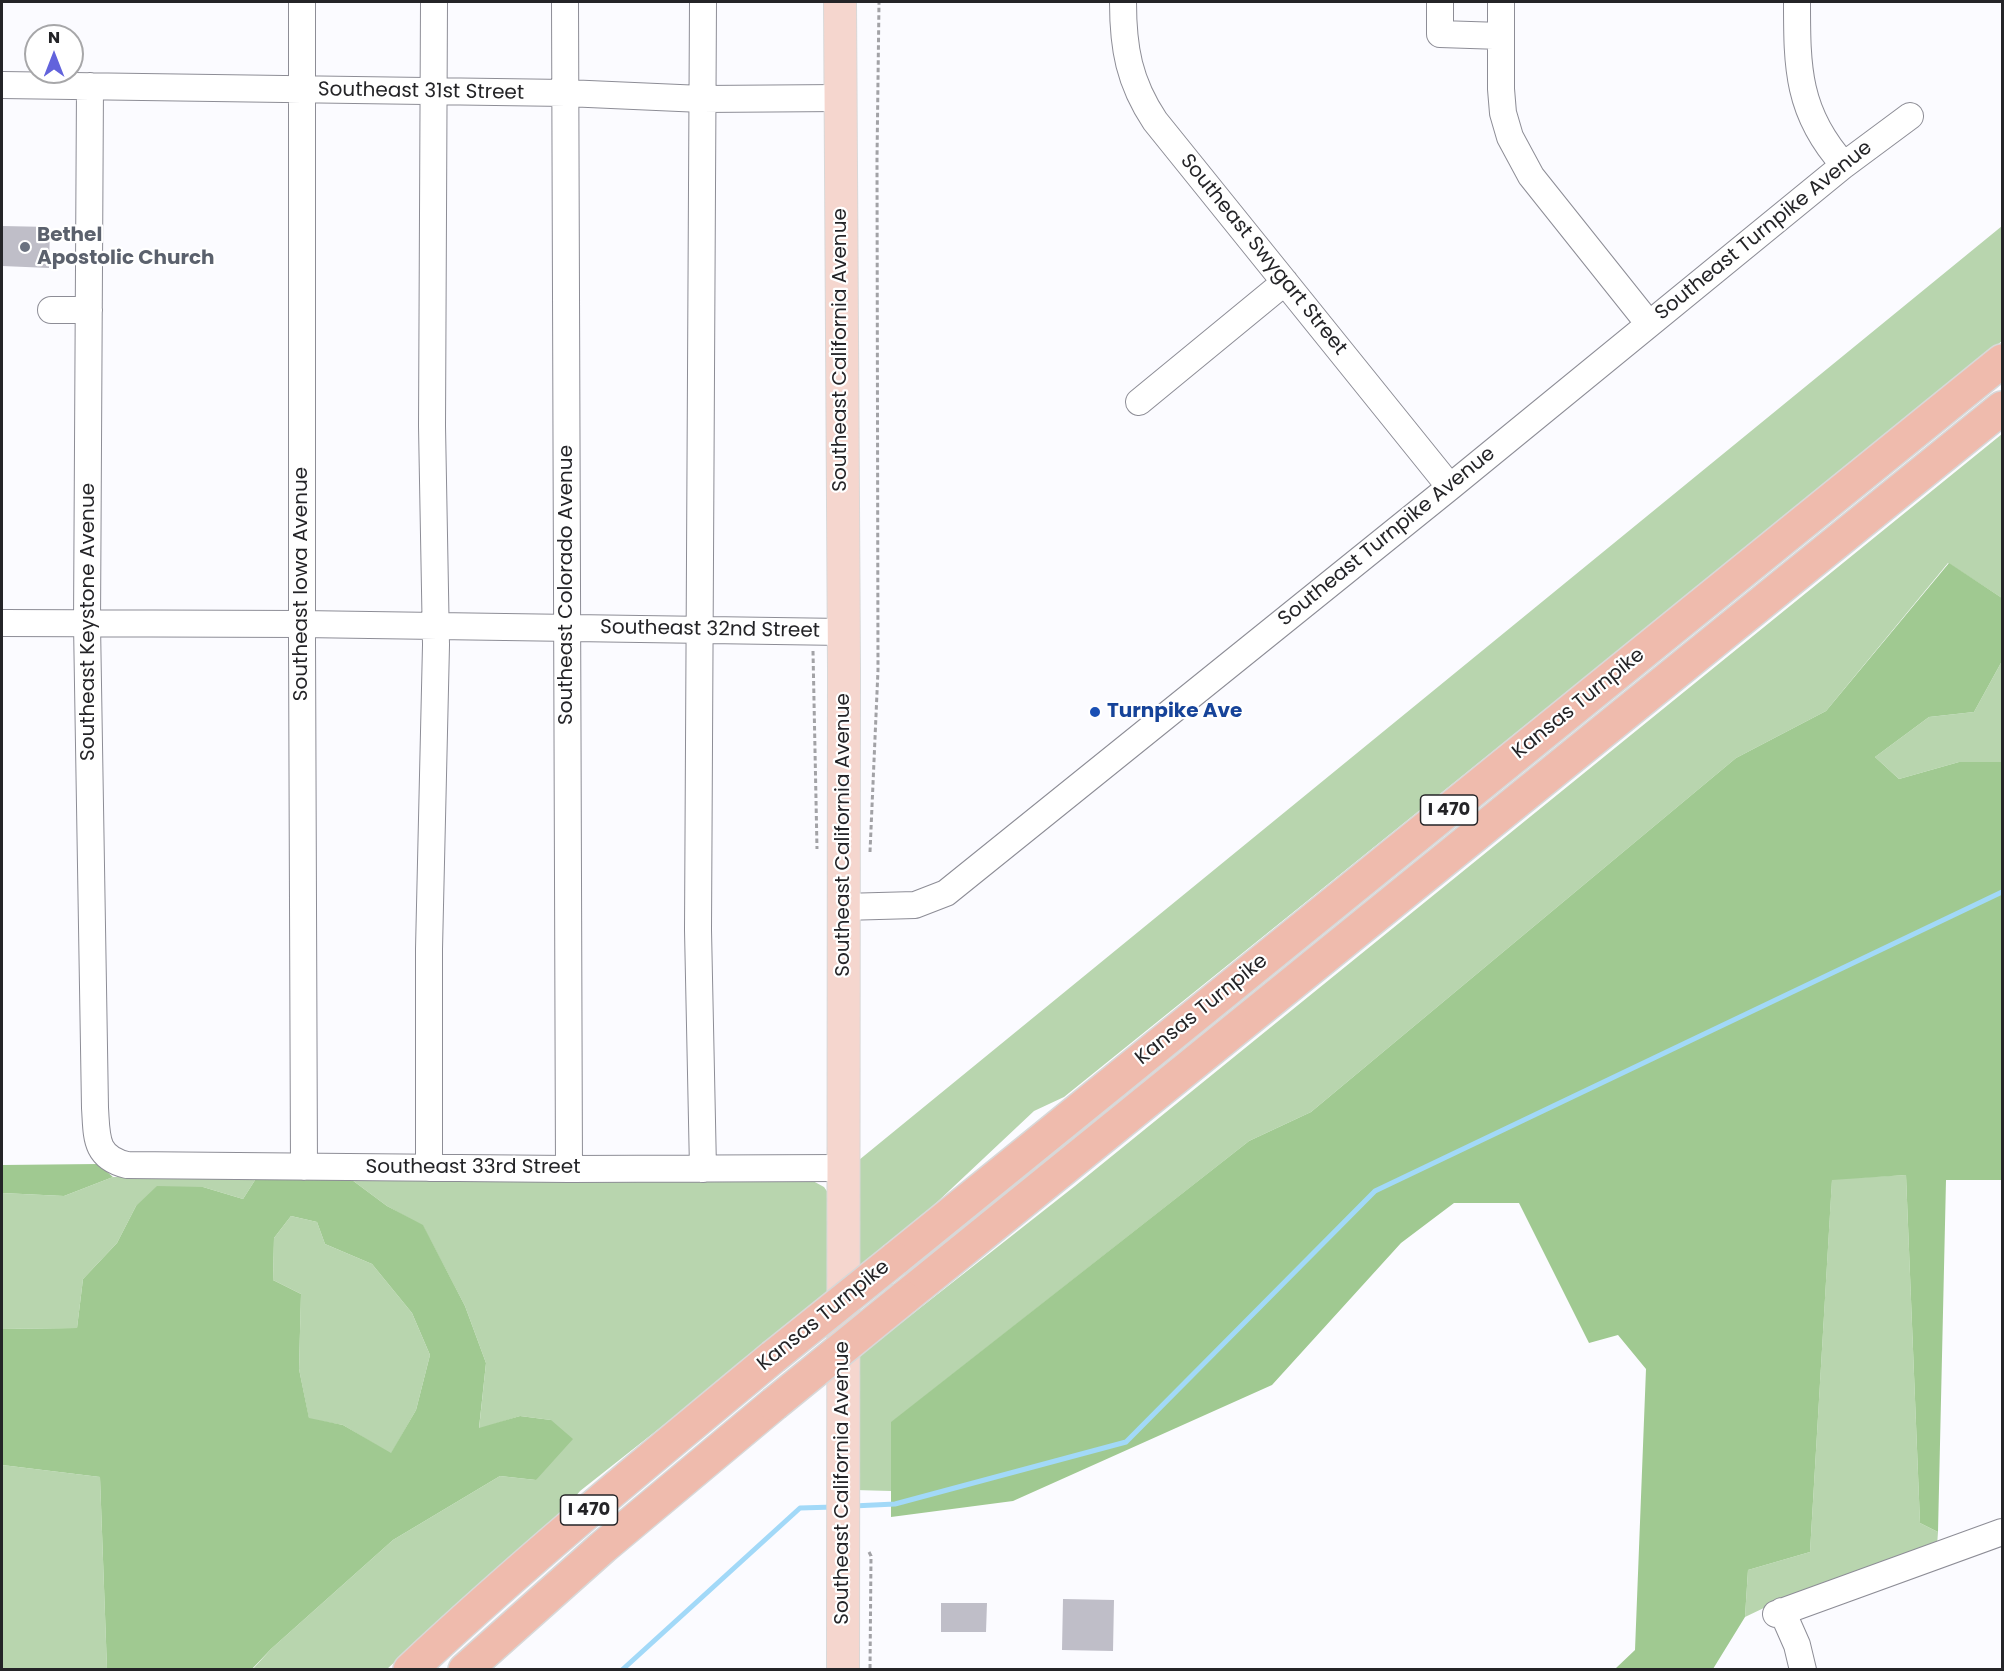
<!DOCTYPE html>
<style>
body{margin:0}
#map{position:relative;width:2004px;height:1671px;overflow:hidden;background:#fbfbff;font-family:Poppins,sans-serif}
canvas{display:block}
.frame{position:absolute;inset:0;border:3px solid #242427;pointer-events:none}
.north{position:absolute;left:24px;top:24px;width:60px;height:60px;box-sizing:border-box;background:#fff;border:2px solid #a7a7a9;border-radius:50%;rotate:0deg;font-size:16px;font-weight:700;line-height:24px;text-align:center;color:#242427}
.north::after{content:'';display:block;margin:auto;width:21px;height:27px;background:#6263dc;clip-path:polygon(50% 0,100% 100%,50% 72%,0 100%)}
</style>
<div id="map">
<canvas width="2004" height="1671"></canvas>
<div class="frame"></div>
<div class="north">N</div>
</div>
<script>
const g = document.querySelector('canvas').getContext('2d');
g.lineJoin = 'round';
function paint(path, color) {
  g.fillStyle = color;
  g.fill(path, 'evenodd');
}
function trace(path, color, width, dash) {
  g.strokeStyle = color;
  g.lineWidth = width;
  g.lineCap = dash ? 'butt' : 'round';
  g.setLineDash(dash || []);
  g.stroke(path);
}
function label(font, color, halo, rows, align = 'center') {
  g.font = font + ' Poppins,sans-serif';
  g.lineWidth = 4.5;
  g.setLineDash([]);
  g.textBaseline = 'middle';
  g.strokeStyle = halo;
  g.fillStyle = color;
  for (const [text, x, y, turn = 0] of rows) {
    g.save();
    g.translate(x, y);
    g.rotate((+turn || 0) * Math.PI / 180);
    g.textAlign = isNaN(turn) ? turn : align;
    if (halo) g.strokeText(text, 0, 0);
    g.fillText(text, 0, 0);
    g.restore();
  }
}
paint(new Path2D(`
 M2002 226V341L1064 1097 1034 1111 900 1237 860 1269 859 1160Z
 M2002 434V598L1948 563 1826 711 1736 758 1311 1112 1249 1141 892 1422 891 1491 855 1490 854 1360 1075 1186Z
 M2002 661V762H1959L1899 779 1875 757 1929 717 1974 712Z
 M1906 1175 1920 1523 1938 1532 1937 1546 1768 1606 1745 1617 1748 1570 1810 1552 1832 1179Z
 M113 1177H257L243 1199 203 1187 136 1206 117 1243 83 1279 77 1328 2 1329V1193L64 1196Z
 M348 1177 813 1181 824 1187 831 1197V1293L580 1491 565 1509 387 1669 252 1670 271 1649 393 1540 500 1476 536 1480 551 1420 520 1416 479 1429 486 1363 465 1306 423 1226 387 1206Z
 M291 1216 317 1222 325 1244 372 1264 412 1313 430 1355 416 1410 391 1454 343 1425 309 1419 299 1369 301 1294 273 1280 274 1238Z
 M2 1465 100 1477 107 1669 2 1670Z`), '#b8d5ae');
paint(new Path2D(`
 M1949 563 2002 598V661L1974 712 1929 717 1875 757 1899 779 1959 762H2002V1180H1946L1938 1532 1920 1523 1906 1175 1832 1180 1810 1552 1748 1570 1745 1617 1713 1669H1615L1635 1650 1646 1369 1618 1335 1589 1343 1519 1203H1454L1401 1243 1272 1385 1013 1501 891 1517V1422L1249 1141 1311 1112 1736 758 1826 711Z
 M98 1164 113 1177 64 1196 2 1193V1165Z
 M257 1177H348L387 1206 423 1225 465 1306 486 1363 479 1428 520 1416 551 1420 573 1439 536 1480 500 1476 393 1540 271 1649 252 1669H107L100 1477 2 1465V1329L77 1328 83 1279 117 1243 136 1206 157 1186 203 1187 243 1199ZM291 1216 317 1222 325 1244 372 1264 412 1313 430 1355 416 1410 391 1453 343 1425 309 1418 299 1369 301 1294 273 1280 274 1238Z`), '#a0c991');
trace(new Path2D(`
 M853 1506 895 1504 1126 1442 1375 1191 2002 892
 M622 1670 800 1508 834 1507`), '#a2d9f8', 5);
paint(new Path2D(`
 M2 226 50 227 49 268 2 266Z
 M1063 1599 1114 1600 1113 1651 1062 1650Z
 M941 1603H987L986 1632H941Z`), '#bfbec8');
const minor = new Path2D(`
 M302 2V640L304 1167
 M565 2 569 1169
 M1123 2C1123 48 1129 82 1155 121L1450 487
 M1440 2V34L1501 36
 M1501 2V89L1503 113 1510 137 1531 176 1649 324
 M1797 2C1797 67 1797 113 1844 165
 M2 85 566 93 702 99 840 98
 M90 86 87 624 95 1108C97 1136 94 1157 127 1165L569 1169 844 1168
 M51 310H89
 M1139 402 1285 282
 M2 623 302 624 843 632
 M843 907 915 905 946 893 1450 487 1844 165 1910 116
 M429 1168V949L436 645 432 426 434 2
 M703 1169 698 930 703 2
 M1782 1611 1797 1645 1803 1670
 M1776 1614 2002 1532`);
const major = new Path2D(`
 M840 2 844 670 843 1670`);
const highway = new Path2D(`
 M895 1259 2002 361
 M904 1298 2002 408
 M410 1670C527 1560 650 1459 773 1357
 M465 1670 603 1547 774 1404`);
trace(minor, '#8d8d96', 28);
trace(major, '#d8d8d8', 34);
trace(highway, '#d8d8d8', 36);
trace(new Path2D(`
 M813 651 817 849
 M870 852 878 670 877 159 879 2
 M869 1552 871 1556 870 1670`), '#a2a2a6', 3, [4.5, 3]);
trace(minor, '#fff', 26);
trace(major, '#f5d6ce', 32);
trace(highway, '#efbbad', 33);
const highwayBridge = new Path2D(`
 M773 1357 895 1259
 M774 1404 904 1298`);
trace(highwayBridge, '#d8d8d8', 36, []);
trace(highwayBridge, '#efbbad', 33);
for (const [x, y, r, color] of [
 [25,247,6,"#6b7280"],
 [1095,712,6,"#1a4fb4"]
]) {
  const dot = new Path2D();
  dot.arc(x, y, r, 0, 2 * Math.PI);
  g.fillStyle = color;
  g.fill(dot);
  trace(dot, '#fff', 2);
}
for (const [x, y, w] of [
 [1449,810,57],
 [589,1510,57]
]) {
  const box = new Path2D();
  box.roundRect(x - w / 2, y - 15, w, 30, 4.5);
  g.fillStyle = '#fff';
  g.fill(box);
  trace(box, '#242427', 1.5);
}
label('bold 18px', '#242427', null, [
 ["I 470",1449,810],
 ["I 470",589,1510]
]);
label('20px', '#242427', '#fff', [
 ["Southeast 31st Street",421,92,1],
 ["Southeast Turnpike Avenue",1764,231,-39],
 ["Southeast Swygart Street",1263,255,51],
 ["Southeast California Avenue",841,350,-90],
 ["Southeast Turnpike Avenue",1387,537,-39],
 ["Southeast Iowa Avenue",302,584,-90],
 ["Southeast Colorado Avenue",567,585,-90],
 ["Southeast Keystone Avenue",89,622,-90],
 ["Southeast 32nd Street",710,630,1],
 ["Kansas Turnpike",1579,704,-39],
 ["Southeast California Avenue",844,835,-90],
 ["Kansas Turnpike",1202,1010,-39],
 ["Southeast 33rd Street",473,1168],
 ["Kansas Turnpike",824,1316,-39],
 ["Southeast California Avenue",843,1483,-90]
]);
label('bold 20px', '#5b616d', '#fff', [
 ["Bethel",37,236],
 ["Apostolic Church",37,259]
], 'left');
label('bold 20px', '#164399', '#fff', [
 ["Turnpike Ave",1107,712]
], 'left');
</script>
